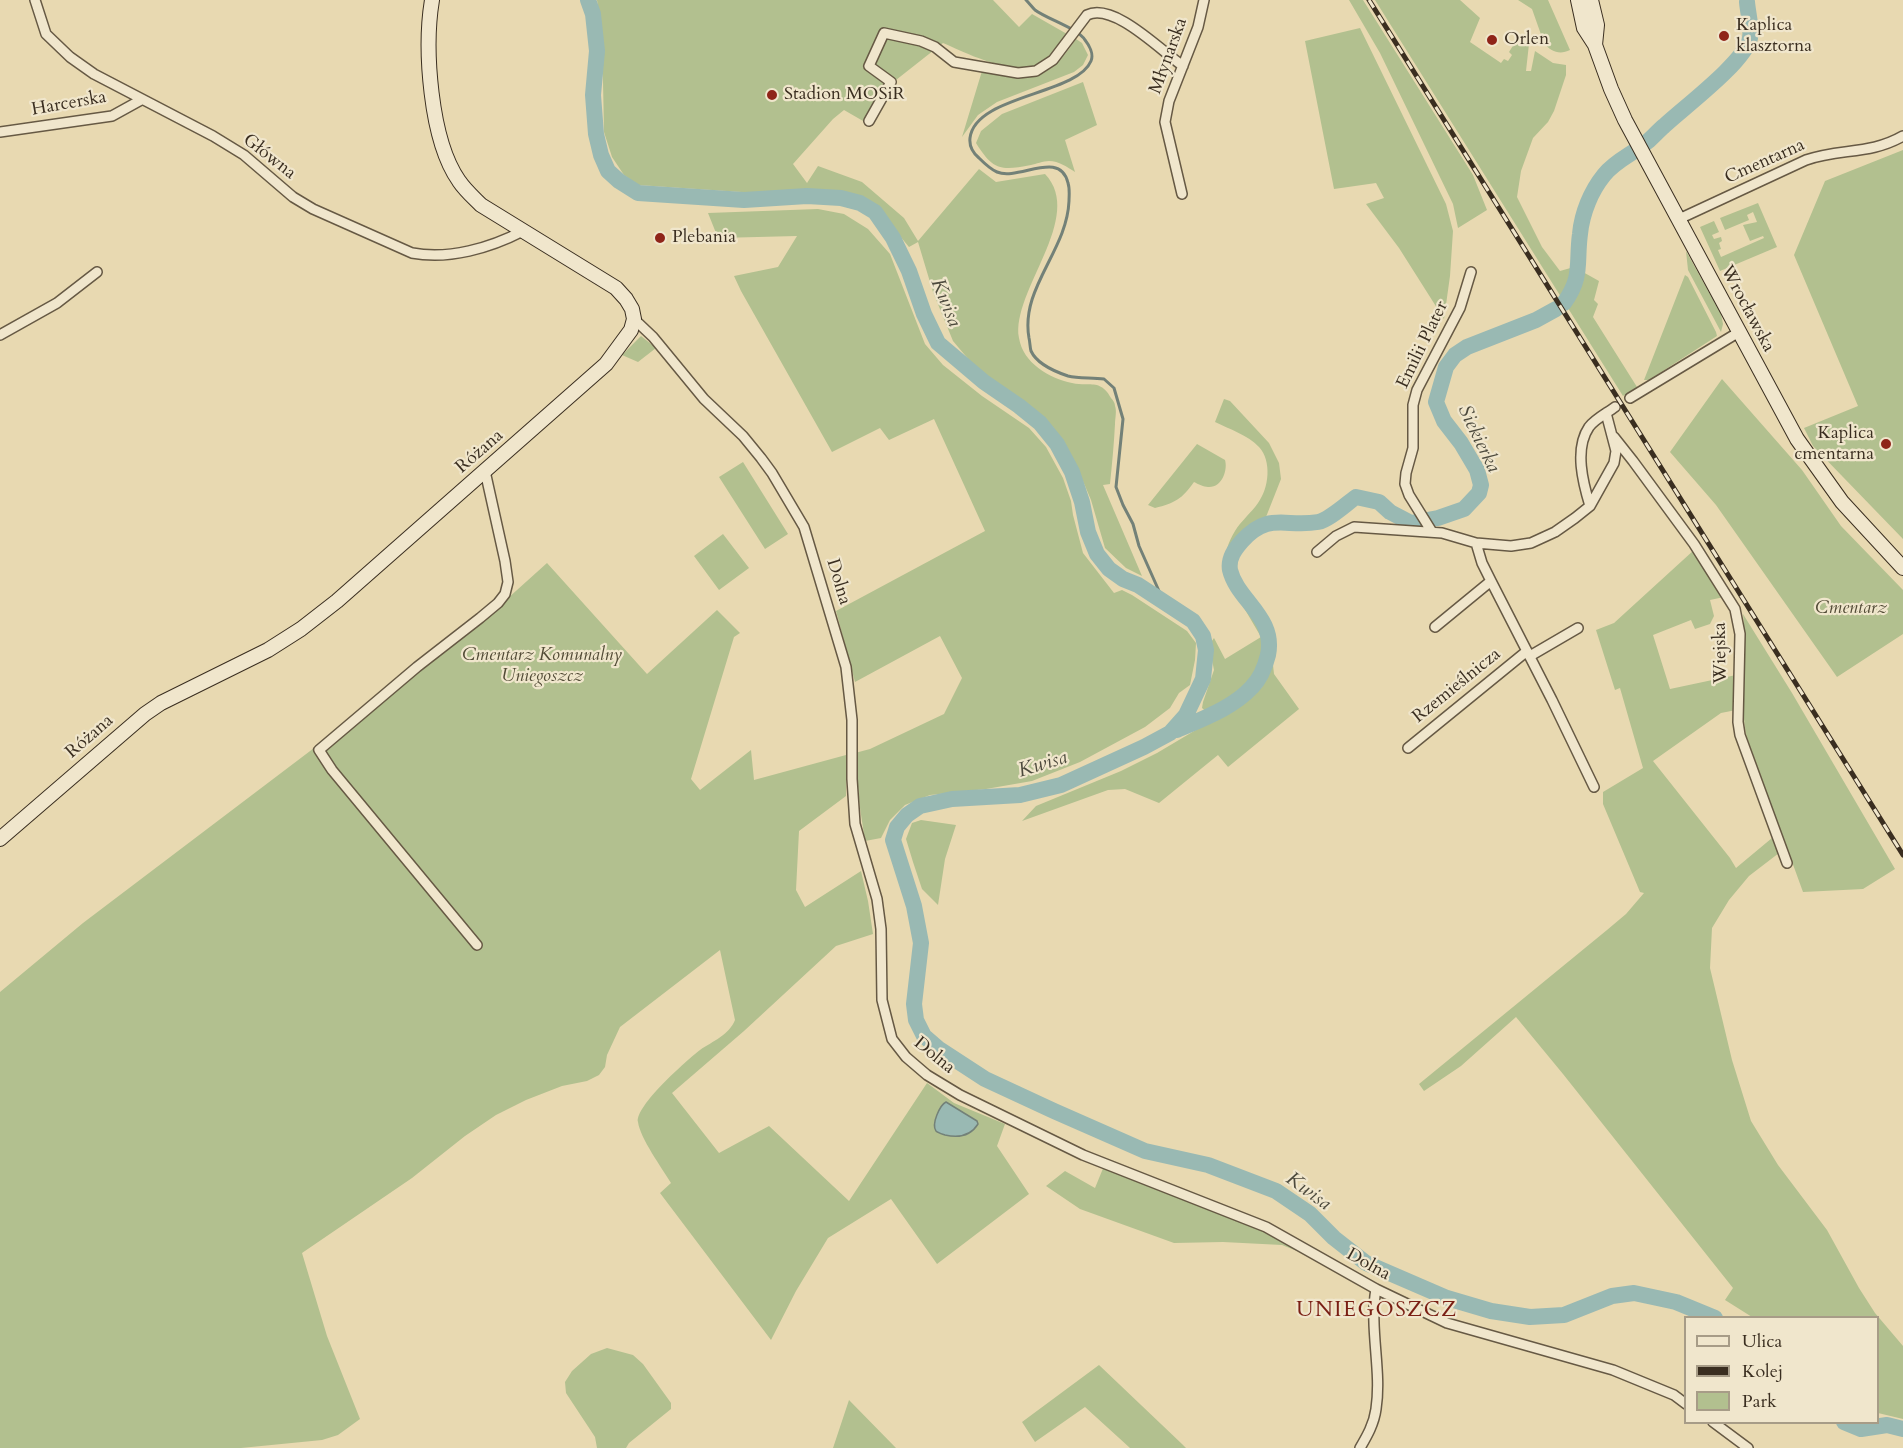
<!DOCTYPE html>
<meta charset="utf-8">
<style>
body{margin:0}
#map{position:relative;width:1903px;height:1448px;overflow:hidden;background:#e8d9b1;font-family:Cardo,serif}
canvas{display:block}
.legend{position:absolute;left:1684px;top:1316px;width:195px;height:108px;box-sizing:border-box;background:#f0e6cc;border:2px solid #a79c87;margin:0;padding:8px 10px;list-style:none;font-size:18px;color:#3a2e20}
.legend li{display:flex;align-items:center;gap:12px;height:30px}
.legend b{width:30px;border:2px solid #a79c87}
</style>
<div id="map">
<canvas width="1903" height="1448"></canvas>
<ul class="legend">
<li><b style="height:8px;background:#f0e6cc"></b>Ulica</li>
<li><b style="height:8px;background:#3a2e20"></b>Kolej</li>
<li><b style="height:16px;background:#b2c08f"></b>Park</li>
</ul>
</div>
<script>
const g = document.querySelector('canvas').getContext('2d');
g.lineJoin = 'round';
function paint(path, color) {
  g.fillStyle = color;
  g.fill(path, 'evenodd');
}
function trace(path, color, width, dash) {
  g.strokeStyle = color;
  g.lineWidth = width;
  g.lineCap = dash ? 'butt' : 'round';
  g.setLineDash(dash || []);
  g.stroke(path);
}
function label(font, color, halo, rows, align = 'center') {
  g.font = font + ' Cardo,serif';
  g.lineWidth = 4.5;
  g.setLineDash([]);
  g.textBaseline = 'middle';
  g.strokeStyle = halo;
  g.fillStyle = color;
  for (const [text, x, y, turn = 0] of rows) {
    g.save();
    g.translate(x, y);
    g.rotate((+turn || 0) * Math.PI / 180);
    g.textAlign = isNaN(turn) ? turn : align;
    if (halo) g.strokeText(text, 0, 0);
    g.fillText(text, 0, 0);
    g.restore();
  }
}
paint(new Path2D(`
 M597 0H993L1019 27 1032 14 1067 34C1059 46 1051 56 1038 64 1014 77 966 53 943 43L896 80 870 125 844 110 833 119 793 164 807 183 818 166 862 182 904 218 918 241 979 169 996 182 1045 174C1086 217 1011 291 1019 338 1023 363 1049 378 1072 383 1089 387 1100 378 1111 398 1113 400 1115 403 1115 406 1117 411 1115 419 1115 424 1114 444 1112 464 1110 484L1103 485 1142 576 1126 568 1105 548 1091 500 1080 474 1053 427 1018 397 980 373 953 341 933 292 918 242 909 247 875 206 852 193H756L638 185 624 175 612 157 604 132 602 32Z
 M1349 0H1363L1473 175 1487 210 1458 228 1453 204 1380 53Z
 M1375 0H1460L1480 18 1470 42 1501 63 1504 59 1508 61 1512 55 1509 52 1516 41 1529 44 1526 71H1531L1535 51 1553 63 1566 65V75L1554 111 1548 122 1533 138 1521 171 1517 197 1542 247 1560 271 1574 267 1599 281 1594 300 1598 304 1593 317 1637 387 1623 396Z
 M1518 0H1548L1570 50C1560 55 1551 52 1544 43L1532 9Z
 M1360 28 1446 204 1453 231 1450 276 1444 319 1399 248 1366 204 1384 198 1376 183 1334 189 1305 41Z
 M1076 39 1082 43 1088 55 1083 65 1074 72 997 102 978 115 962 137 982 71C995 72 1033 76 1043 72 1058 65 1067 52 1076 39Z
 M1083 82 1097 125 1065 140 1075 172C1067 167 1059 161 1049 161 1043 161 1036 164 1031 165 1000 171 993 170 976 143L981 131 1002 114Z
 M1903 150V539L1813 446 1804 428 1858 406 1794 255 1825 181Z
 M1758 203 1777 247 1720 271 1700 227 1714 221 1719 232 1712 235 1714 239 1721 237 1722 241 1719 243 1721 249 1718 250 1721 257 1764 238 1763 236 1750 241 1743 225 1757 222 1753 212 1747 215 1749 220 1725 230 1720 218Z
 M818 209 844 214 868 229 890 254 925 344 943 365 982 396 1029 428 1046 447 1063 478 1071 501 1073 515 1083 553 1114 593 1122 590 1132 595 1187 631 1196 643 1195 660 1190 685 1179 693 1170 708 1145 727 1080 762 1032 781 986 789 930 795 905 805 890 820 881 838 865 841 860 808 855 753 870 749 944 714 962 678 940 636 855 682 836 611 985 531 934 419 889 440 880 428 832 452 741 291 734 276 778 267 797 236 718 238 708 213Z
 M1686 251 1721 314 1723 324 1721 332 1688 270Z
 M1685 275 1688 277 1716 332 1717 336 1649 380H1644Z
 M641 336 656 348 638 362 622 355Z
 M1722 379 1802 470 1841 526 1903 590V634L1837 677 1716 505 1670 452Z
 M1224 399 1230 401 1269 443 1279 463 1281 479 1266 517 1250 527 1228 553 1223 566C1225 554 1228 542 1235 531 1241 521 1251 513 1258 503 1269 488 1272 461 1259 447 1248 435 1229 429 1215 422Z
 M1197 444 1225 460C1228 470 1222 488 1208 487 1204 487 1198 484 1194 482 1182 499 1175 503 1155 508L1148 505Z
 M743 462 788 534 765 549 719 477Z
 M723 534 749 568 719 590 694 556Z
 M1694 550 1724 597 1710 600 1714 616 1710 624 1695 629 1691 620 1653 635 1670 689 1736 675V710L1721 713 1653 761 1730 858 1736 868 1772 838 1779 853 1749 876 1729 900 1712 928 1710 968 1732 1060 1751 1121 1778 1165 1827 1230 1859 1288 1875 1313 1903 1346V1419L1878 1413V1318L1752 1317 1725 1300 1733 1288 1563 1074 1516 1017 1461 1066 1424 1091 1419 1084 1607 930 1626 914 1644 893 1640 892 1603 804V792L1643 768 1620 688 1615 690 1596 630 1614 623Z
 M547 563 647 674 717 610 740 633 734 637 691 779 700 790 751 750 754 780 846 755V796L799 831 796 890 805 907 861 871 868 901 873 934 836 946 744 1031 672 1093 719 1153 769 1126 849 1201 927 1083 954 1103 1005 1124 997 1146 1029 1194 937 1264 891 1199 828 1238 796 1291 771 1340 660 1193 671 1183C662 1168 640 1138 638 1122 635 1106 687 1060 700 1050 713 1041 729 1035 735 1020L720 950 620 1027 607 1055 605 1067 599 1075 587 1081 562 1086 526 1100 496 1115 465 1136 412 1178 302 1253 327 1336 360 1419 338 1435 322 1440 241 1448H0V992L83 923 487 617Z
 M1240 601C1251 611 1263 624 1266 640 1271 670 1233 704 1207 712L1202 708 1203 702 1214 670 1209 645 1214 638 1225 659 1261 637Z
 M1743 614 1792 693 1895 869 1863 889 1803 892 1747 738C1738 698 1748 655 1743 614Z
 M1273 665 1274 674 1299 709 1228 767 1218 755 1159 803 1125 789 1108 790 1022 821 1036 806 1121 771 1157 753 1243 702 1262 687Z
 M921 820 956 825 945 859 938 905 922 889 913 862 906 839 912 823Z
 M1104 1166 1260 1229 1302 1253 1282 1245 1223 1242 1174 1243 1080 1209 1046 1186 1065 1171 1095 1188Z
 M607 1348 633 1355 643 1364 671 1403V1409L629 1443 626 1448H597L595 1437 566 1393 565 1382 572 1371 591 1354Z
 M1099 1365 1182 1444 1186 1448H1130L1085 1407 1035 1442 1022 1422Z
 M849 1400 896 1448H833Z`), '#b2c08f');
const water = new Path2D(`
 M946 1102 977 1121 978 1124C970 1137 958 1138 945 1135 942 1134 938 1133 936 1131 931 1124 940 1105 946 1102Z`);
paint(water, '#99b9b3');
trace(water, '#738178', 1.5);
trace(new Path2D(`
 M1026 0C1029 3 1032 7 1035 10 1047 19 1079 29 1085 40 1089 45 1094 54 1091 61 1077 95 975 95 970 138 969 147 973 153 979 158 984 163 990 169 997 172 1019 181 1060 149 1068 183 1070 189 1069 196 1069 201 1067 251 1020 288 1029 338 1030 342 1030 348 1031 351 1037 364 1056 372 1068 376 1079 379 1093 377 1104 379L1114 388 1123 419 1116 487 1123 505 1133 524 1139 546 1163 600`), '#738178', 3);
trace(new Path2D(`
 M588 0 593 14 597 51 593 95 596 134 601 155 608 171 619 181 638 193 744 200 807 196 841 198 860 203 875 212 893 238 909 271 924 314 938 343 984 382 1019 406 1040 423 1057 444 1072 472 1082 502 1088 532 1097 554 1109 569 1123 579 1138 585 1193 621 1203 636 1206 650 1203 679 1186 715 1170 733 1144 747 1061 785 1020 795 952 799 920 806 907 815 897 827 893 840 914 906 921 943 914 1004 916 1020 924 1036 939 1049 985 1079 1054 1111 1145 1151 1208 1165 1276 1191 1310 1214 1334 1238 1366 1263 1447 1298 1491 1311 1530 1317 1564 1315 1612 1296 1634 1293 1676 1302 1715 1318
 M1564 303C1583 277 1576 263 1580 234 1582 213 1591 191 1604 175 1616 160 1633 154 1647 142 1653 137 1658 131 1664 126 1683 108 1745 62 1750 38 1752 27 1748 14 1747 2
 M1177 730C1202 719 1233 708 1252 687 1261 678 1265 667 1268 655 1276 617 1237 600 1230 570 1228 558 1235 549 1242 541 1269 511 1286 528 1318 522 1329 520 1346 504 1356 497L1379 502 1390 512 1411 523 1438 518 1464 509 1479 493 1481 485 1477 470 1461 443 1444 421 1436 402 1446 367 1455 355 1467 347 1536 320 1556 309
 M1844 1422 1861 1429 1887 1425 1903 1429`), '#99b9b3', 16);
trace(new Path2D(`
 M1615 407 1630 398`), '#c5b794', 9, [9, 4.5]);
const street = new Path2D(`
 M35 0 46 34 70 57 94 74 213 136 244 155 293 197 313 209 412 253C449 260 490 248 523 231
 M869 121 891 82 869 66 884 33 921 41 935 47 954 62 1018 73 1036 71 1053 60 1087 15C1114 2 1161 51 1183 66
 M0 132 112 116 141 100
 M1182 194 1165 122 1169 101 1198 27 1204 0
 M1679 219 1806 160C1840 148 1870 155 1903 136
 M634 319 653 337 704 399 743 436 761 458 772 473 804 527 846 667 852 720V779L855 824 877 899 881 929 882 1000 892 1039 906 1057 927 1075 960 1095 1083 1155 1266 1227 1376 1289 1447 1323 1613 1370 1674 1395 1686 1404
 M0 335 57 303 97 272
 M1630 398 1739 332
 M1614 437 1633 461 1694 544 1735 609 1740 634 1738 722 1740 735 1787 863
 M1590 506C1583 483 1574 449 1589 427 1595 419 1607 413 1615 407
 M1432 532 1409 495 1405 484 1406 473 1413 448V405L1417 390 1460 308 1471 272
 M1476 543 1482 563 1491 581 1552 700 1594 787
 M1317 552 1336 536 1354 527 1442 533 1476 543 1511 546 1531 543 1555 532 1575 518 1590 506 1614 463 1616 451 1606 413
 M1435 627 1491 581
 M1530 656 1578 628
 M1408 748 1527 651
 M477 945 332 770 319 750 417 667 480 618 498 603 505 594 508 582 505 561 485 471
 M1713 1422 1748 1448
 M1360 1448C1367 1436 1374 1424 1376 1409 1382 1370 1369 1329 1376 1289`);
const secondary = new Path2D(`
 M1578 0 1584 28 1595 45 1611 89 1625 120 1797 439 1842 502 1903 568
 M1591 0 1597 25 1595 45
 M0 839 145 714 161 703 268 650 301 629 337 601 606 364 631 330 634 319 632 309 626 299 616 288 481 205C473 197 465 190 459 181 430 140 424 48 432 0`);
trace(street, '#665944', 12);
trace(secondary, '#3a2e20', 16);
trace(street, '#f0e6cc', 9);
trace(secondary, '#f0e6cc', 14);
const rail = new Path2D(`
 M1369 0 1903 855`);
trace(rail, '#3a2e20', 5);
trace(rail, '#f0e6cc', 3, [9]);
for (const [x, y, r, color] of [
 [1724,36,6,"#8f2418"],
 [1492,40,6,"#8f2418"],
 [772,95,6,"#8f2418"],
 [660,238,6,"#8f2418"],
 [1886,444,6,"#8f2418"]
]) {
  const dot = new Path2D();
  dot.arc(x, y, r, 0, 2 * Math.PI);
  g.fillStyle = color;
  g.fill(dot);
  trace(dot, '#f0e6cc', 2);
}
label('18px', '#3a2e20', '#f0e6cc', [
 ["Kaplica",1736,26],
 ["klasztorna",1736,47],
 ["Orlen",1504,40],
 ["Stadion MOSiR",784,95],
 ["Plebania",672,238],
 ["Kaplica",1874,434,"right"],
 ["cmentarna",1874,455,"right"]
], 'left');
label('18px', '#3a2e20', '#f0e6cc', [
 ["Młynarska",1169,56,-70],
 ["Harcerska",69,104,-10],
 ["Główna",269,157,38],
 ["Cmentarna",1765,162,-24],
 ["Wrocławska",1747,309,62],
 ["Emilii Plater",1423,345,-64],
 ["Różana",480,452,-41],
 ["Dolna",838,582,73],
 ["Wiejska",1721,653,-91],
 ["Rzemieślnicza",1457,686,-39],
 ["Różana",90,737,-41],
 ["Dolna",934,1056,39],
 ["Dolna",1368,1265,29]
]);
label('italic 18px', '#524b36', '#f0e6cc', [
 ["Cmentarz",1851,609],
 ["Cmentarz Komunalny",542,656],
 ["Uniegoszcz",542,677]
]);
label('italic 20px', '#4d4a3d', '#f0e6cc', [
 ["Kwisa",945,303,68],
 ["Siekierka",1478,439,64],
 ["Kwisa",1043,765,-17],
 ["Kwisa",1308,1192,36]
]);
g.letterSpacing = '1.5px';
label('21px', '#7a1f14', '#f0e6cc', [
 ["UNIEGOSZCZ",1377,1311]
]);
g.letterSpacing = '0px';
</script>
